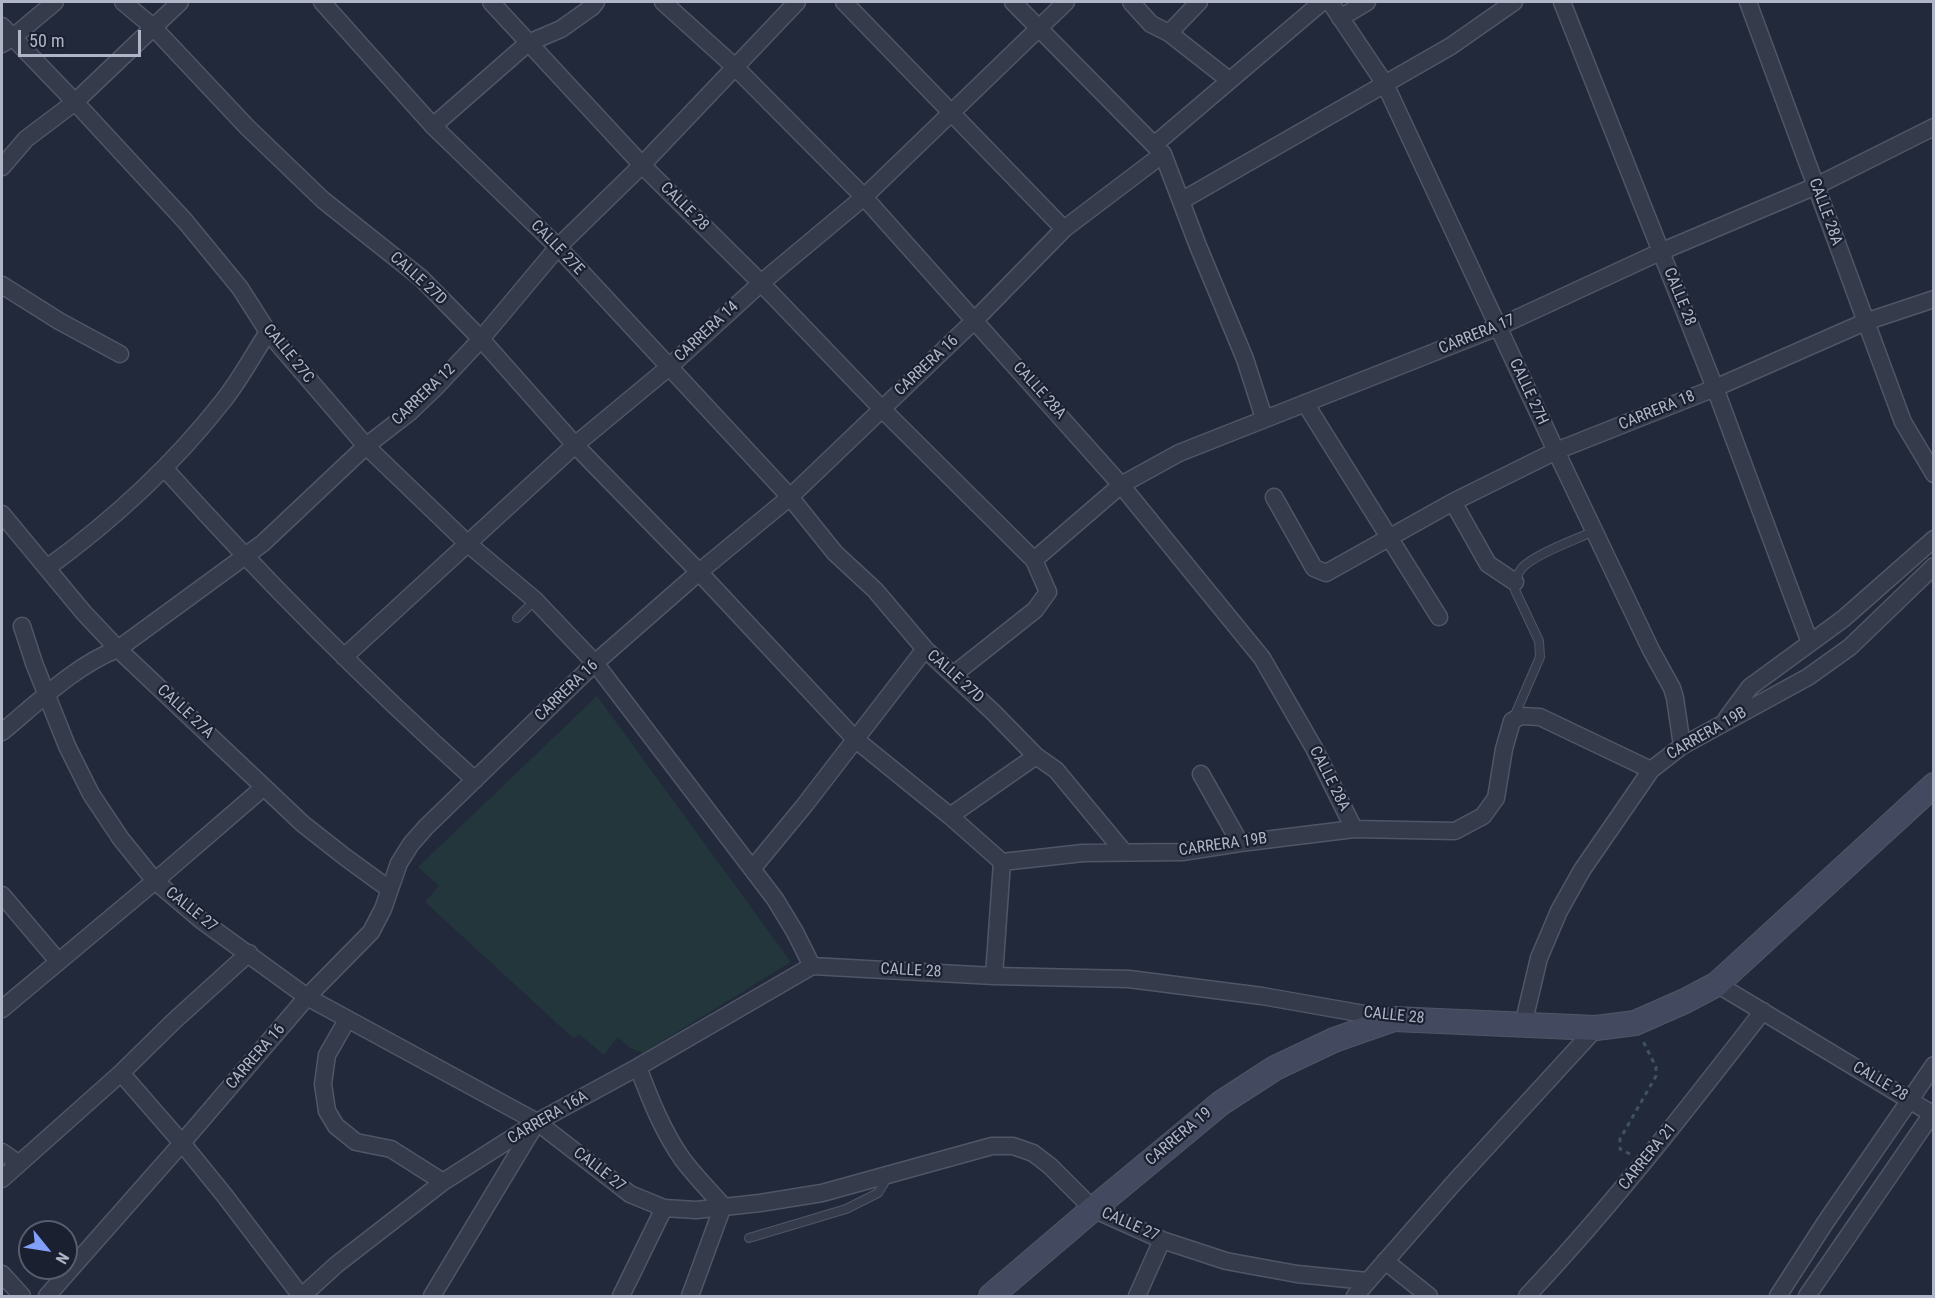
<!DOCTYPE html>
<style>
body{margin:0}
#map{position:relative;width:1935px;height:1298px;overflow:hidden;background:#21293b;font-family:"Roboto Condensed",sans-serif}
canvas{display:block}
.frame{position:absolute;inset:0;border:3px solid #b0b6c7;pointer-events:none}
.north{position:absolute;left:18px;top:1220px;width:60px;height:60px;box-sizing:border-box;background:#1b2030;border:2px solid #575c6c;border-radius:50%;rotate:120deg;font-size:16px;font-weight:700;line-height:24px;text-align:center;color:#b0b6c7}
.north::after{content:'';display:block;margin:auto;width:21px;height:27px;background:#82a0fb;clip-path:polygon(50% 0,100% 100%,50% 72%,0 100%)}
.scale{position:absolute;left:18px;top:30px;width:123px;height:27px;box-sizing:border-box;border:3px solid #b0b6c7;border-top:0;padding-left:8px;font-size:18px;line-height:21px;white-space:nowrap;color:#b0b6c7;-webkit-text-stroke:4px #1b2030;paint-order:stroke}
</style>
<div id="map">
<canvas width="1935" height="1298"></canvas>
<div class="frame"></div>
<div class="north">N</div>
<div class="scale">50 m</div>
</div>
<script>
const g = document.querySelector('canvas').getContext('2d');
g.lineJoin = 'round';
function paint(path, color) {
  g.fillStyle = color;
  g.fill(path, 'evenodd');
}
function trace(path, color, width, dash) {
  g.strokeStyle = color;
  g.lineWidth = width;
  g.lineCap = dash ? 'butt' : 'round';
  g.setLineDash(dash || []);
  g.stroke(path);
}
function label(font, color, halo, rows, align = 'center') {
  g.font = font + ' "Roboto Condensed",sans-serif';
  g.lineWidth = 4.5;
  g.setLineDash([]);
  g.textBaseline = 'middle';
  g.strokeStyle = halo;
  g.fillStyle = color;
  for (const [text, x, y, turn = 0] of rows) {
    g.save();
    g.translate(x, y);
    g.rotate((+turn || 0) * Math.PI / 180);
    g.textAlign = isNaN(turn) ? turn : align;
    if (halo) g.strokeText(text, 0, 0);
    g.fillText(text, 0, 0);
    g.restore();
  }
}
paint(new Path2D(`
 M597 696 791 962 643 1053 630 1048 618 1037 604 1055 579 1034 574 1039 425 902 439 886 418 867Z`), '#23363c');
const lane = new Path2D(`
 M517 618 535 600
 M1514 717 1540 657 1539 641 1515 590C1515 582 1516 575 1522 568 1535 554 1575 540 1594 531
 M749 1238 846 1209 878 1193 889 1175`);
const street = new Path2D(`
 M123 2 153 27 247 127 323 200 421 278 481 339 575 445 699 572 855 739 950 816 1002 862
 M322 2 433 126 558 247 790 497 835 553 875 590 925 649 993 712 1036 756 1056 770 1124 852
 M491 2 642 165 761 283 882 409 1034 560 1048 592 1035 610 953 675
 M663 2 735 67 864 197 1121 485 1262 658 1314 748 1354 829
 M844 2 1064 229
 M1013 2 1163 154 1198 246 1245 359 1264 418
 M1131 2 1151 24 1169 33 1229 80
 M1330 2 1385 84 1556 451 1651 650 1672 688 1675 698 1682 746
 M1562 2 1715 388 1810 643
 M1748 2 1903 422 1934 474
 M1340 18 1367 2
 M2 26 75 102 185 221 240 288 268 332 366 446 467 543 535 600 595 663 775 899 795 932 812 966
 M1169 33 1199 2
 M2 44 12 38 55 2
 M433 126 528 43 561 29 592 7 596 2
 M1154 145 1322 2
 M2 167 26 139 75 102 180 2
 M1181 201 1451 46 1514 2
 M2 285 59 321 120 354
 M1305 403 1439 617
 M165 469C263 578 366 682 475 780
 M1274 497 1314 568 1326 573 1453 502 1556 451 1715 388 1865 322 1934 299
 M1453 502 1488 564 1515 582
 M2 514 84 613 118 649 303 824 345 857 389 889
 M1034 560 1121 485 1179 453 1498 327 1660 252 1816 186 1934 127
 M47 568C113 520 173 465 223 401 240 380 253 355 268 332
 M22 626 34 663 67 746 91 794 121 839 155 881 201 920 307 997 537 1122 630 1194 664 1208 696 1210 760 1203 822 1193 992 1146H1013L1033 1153 1050 1166 1093 1209 1162 1240 1226 1261 1297 1274 1367 1281
 M344 657 575 445 668 368 761 283 864 197 1066 2
 M1727 718 1750 687 1843 619 1934 539
 M2 732C36 704 77 664 118 649L263 543 366 446 410 412 435 388 481 339 558 247 642 165 797 2
 M1201 774 1240 843
 M950 816 1036 756
 M1002 862 1083 853 1182 852 1240 843 1354 829 1455 831 1483 816 1496 798 1504 749 1512 721 1521 716 1540 717 1651 770
 M752 869 804 806 925 649
 M2 895 58 961
 M812 966 994 976 1129 979 1262 996 1393 1019
 M994 976 1002 862
 M1717 984 1934 1115
 M2 1009 155 881 264 787
 M347 1020 327 1055 323 1084 327 1111 336 1126 356 1142 391 1149 443 1182
 M1523 1025 1539 958 1559 911 1582 870 1651 770 1682 746 1808 677 1850 647 1934 566
 M638 1067C650 1099 663 1132 683 1160 695 1176 710 1191 723 1206L690 1296
 M121 1073 182 1143 225 1196 301 1296
 M2 1152 18 1163
 M2 1179 121 1073 174 1021 249 953
 M1385 1261 1429 1296
 M2 1274 22 1296
 M47 1296 182 1143 307 997 371 932 383 909 399 863 411 844 426 827 595 663 699 572 790 497 975 320 1064 229 1163 154
 M302 1296 336 1265 443 1182 537 1122 638 1067 812 966
 M432 1296 535 1125
 M621 1296 664 1208
 M1137 1296 1162 1240
 M1355 1296 1452 1185 1596 1028
 M1527 1296C1612 1206 1687 1109 1763 1011
 M1778 1296 1825 1223 1934 1065
 M1807 1296 1934 1111`);
const secondary = new Path2D(`
 M991 1296 1093 1209 1221 1103 1275 1068 1334 1040 1394 1019 1596 1028 1635 1023 1685 1001 1717 984 1934 785`);
trace(lane, '#505666', 10);
trace(street, '#505666', 19);
trace(secondary, '#505666', 26);
trace(new Path2D(`
 M1630 1154 1620 1149V1139L1656 1076V1067L1643 1041`), '#41535a', 3, [4.5, 4.5]);
trace(lane, '#353b4b', 8);
trace(street, '#353b4b', 16);
trace(secondary, '#434a5f', 24);
label('16px', '#b0b6c7', '#1b2030', [
 ["CALLE 28",684,207,45],
 ["CALLE 28A",1825,212,70],
 ["CALLE 27E",557,248,46],
 ["CALLE 27D",418,279,42],
 ["CALLE 28",1679,297,68],
 ["CARRERA 14",707,332,-43],
 ["CARRERA 17",1477,335,-22],
 ["CALLE 27C",288,354,51],
 ["CARRERA 16",927,366,-43],
 ["CALLE 28A",1039,391,48],
 ["CALLE 27H",1528,392,65],
 ["CARRERA 12",424,395,-44],
 ["CARRERA 18",1657,411,-22],
 ["CALLE 27D",955,677,42],
 ["CARRERA 16",567,691,-44],
 ["CALLE 27A",185,712,43],
 ["CARRERA 19B",1707,734,-30],
 ["CALLE 28A",1329,779,63],
 ["CARRERA 19B",1223,845,-8],
 ["CALLE 27",191,910,39],
 ["CALLE 28",911,971,3],
 ["CALLE 28",1394,1016,6],
 ["CARRERA 16",256,1057,-49],
 ["CALLE 28",1880,1082,31],
 ["CARRERA 16A",548,1118,-30],
 ["CARRERA 19",1179,1137,-40],
 ["CARRERA 21",1648,1157,-51],
 ["CALLE 27",599,1170,38],
 ["CALLE 27",1130,1225,24]
]);
</script>
